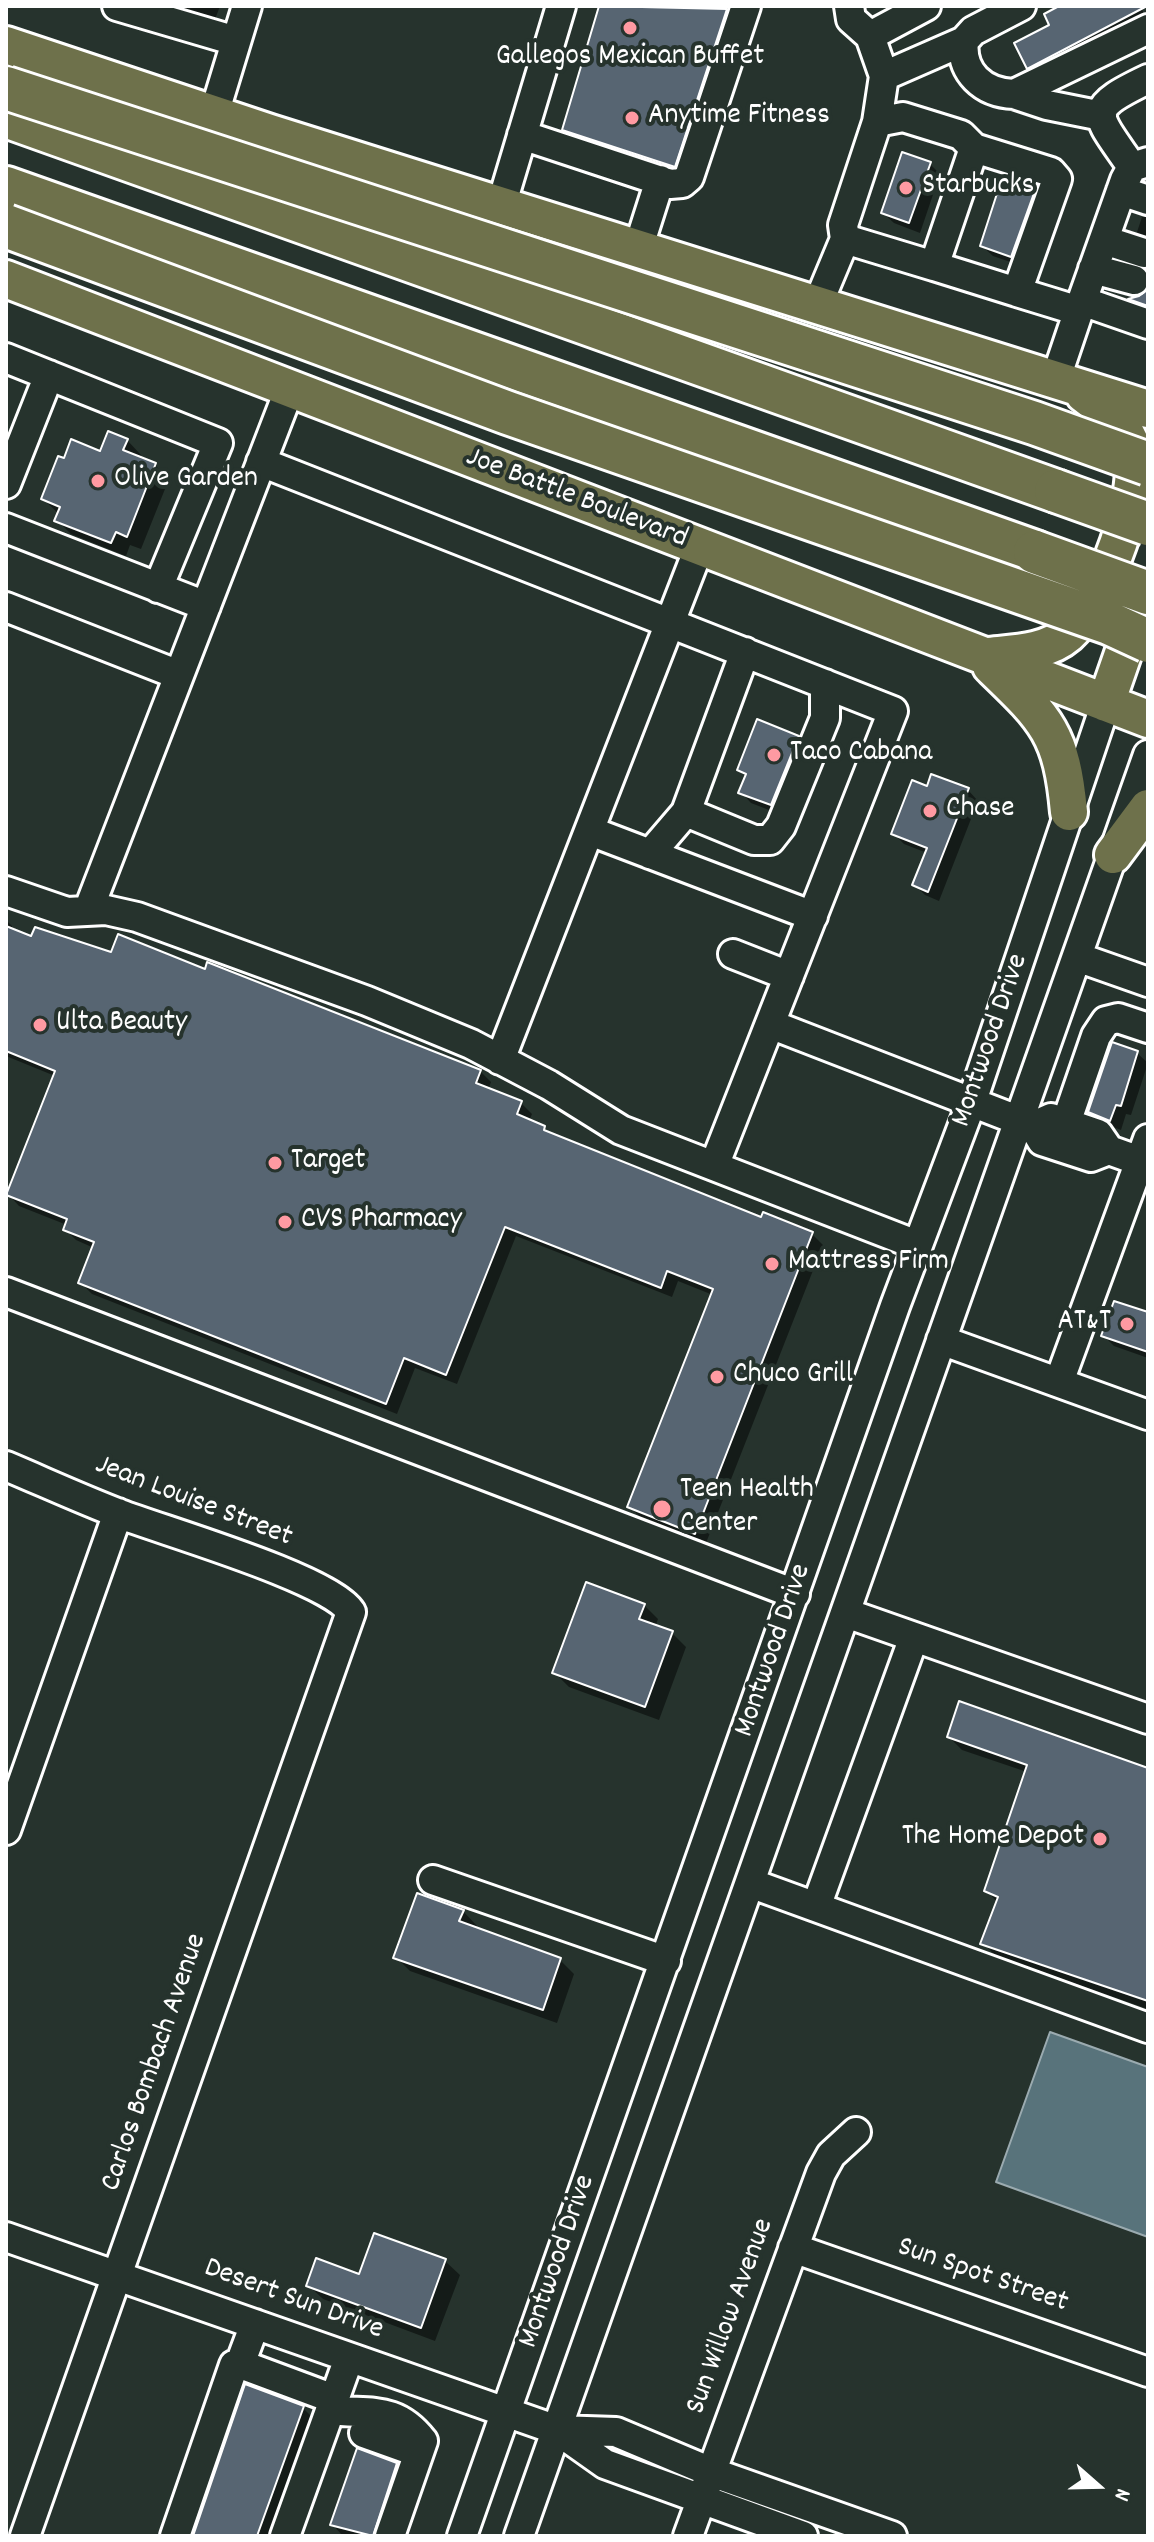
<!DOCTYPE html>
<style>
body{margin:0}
#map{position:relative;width:1154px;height:2542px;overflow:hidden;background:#26332d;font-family:Dekko,sans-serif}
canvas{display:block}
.frame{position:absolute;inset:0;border:8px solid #fff;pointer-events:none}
.north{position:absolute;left:1058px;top:2446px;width:80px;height:80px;-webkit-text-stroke:6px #26332d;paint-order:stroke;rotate:110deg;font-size:22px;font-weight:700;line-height:32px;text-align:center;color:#fff}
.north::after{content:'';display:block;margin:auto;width:28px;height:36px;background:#fff;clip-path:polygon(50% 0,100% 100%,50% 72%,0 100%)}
</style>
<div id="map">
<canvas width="1154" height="2542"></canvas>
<div class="frame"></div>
<div class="north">N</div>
</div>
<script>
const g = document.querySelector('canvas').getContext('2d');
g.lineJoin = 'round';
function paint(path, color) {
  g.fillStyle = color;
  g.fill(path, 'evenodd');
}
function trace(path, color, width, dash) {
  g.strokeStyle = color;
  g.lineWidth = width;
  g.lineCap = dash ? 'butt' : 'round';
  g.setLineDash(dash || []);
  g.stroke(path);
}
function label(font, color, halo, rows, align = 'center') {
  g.font = font + ' Dekko,sans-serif';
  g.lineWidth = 8;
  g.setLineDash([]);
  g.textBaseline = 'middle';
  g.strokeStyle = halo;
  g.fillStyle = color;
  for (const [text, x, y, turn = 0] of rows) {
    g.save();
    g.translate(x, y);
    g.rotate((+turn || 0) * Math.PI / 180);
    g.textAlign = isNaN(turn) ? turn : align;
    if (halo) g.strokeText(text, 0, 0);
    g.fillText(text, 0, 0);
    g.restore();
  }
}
const water = new Path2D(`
 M1050 2032 1148 2067V2237L996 2182Z`);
paint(water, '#58737b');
trace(water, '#9babb0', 2);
paint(new Path2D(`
 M147 6H220L213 25Z
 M603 6H711L726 11 740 25 689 179 578 144 564 130Z
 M1064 6H1140L1148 21 1040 78 1029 67Z
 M930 164 940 174 920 233 894 223 883 213Z
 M1036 187 1046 198 1022 266 993 256 982 246Z
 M1142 217H1148V243L1137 232Z
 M1148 293V314L1131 300Z
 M127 440 141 455 139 459 155 465 169 479 141 549 130 545 126 556 71 534 57 520 59 514 43 499 65 461 101 454Z
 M798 737 809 748 782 815 751 803 741 792 747 777 739 770Z
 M928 788 968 790 978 801 939 901 925 895 915 885 927 853 904 844 893 833Z
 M6 920 12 926 11 930 33 939 480 1071 491 1082 488 1090 521 1103 532 1114 529 1121 552 1135 762 1219 812 1234 823 1245 706 1543 641 1518 630 1507 713 1295 678 1281 672 1297 516 1236 457 1384 415 1368 397 1414 92 1294 81 1283 94 1248 76 1240 65 1229 67 1225 19 1206 9 1195 55 1076 6 1056Z
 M1137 1053 1148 1063 1131 1115 1126 1114 1121 1130 1100 1122 1090 1112Z
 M1148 1315V1358L1114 1346 1103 1335Z
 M644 1605 658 1619 655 1627 672 1633 686 1647 659 1720 569 1687 555 1673Z
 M949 1737 1148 1770V2009L996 1956 983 1943 998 1903 986 1890 1027 1772 962 1750Z
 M463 1911 477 1926 475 1929 560 1960 574 1974 557 2023 410 1971 396 1957Z
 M375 2235 445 2261 460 2275 435 2341 323 2299 308 2285 360 2277Z
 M303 2408 317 2422 276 2536H195Z
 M396 2465 407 2475 388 2536 342 2535 332 2524Z`), '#0007');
const building = new Path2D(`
 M599 6 727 9 675 167 562 130Z
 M1059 6H1147L1027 69 1014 43 1049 25 1044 14Z
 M902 152 931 162 909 223 881 213Z
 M1003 175 1037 185 1011 257 980 246Z
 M1148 289V306L1128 299 1139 296Z
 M108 431 128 439 123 450 156 463 127 537 116 532 111 543 54 521 60 507 41 499 58 456 64 458 71 439 100 451Z
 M757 719 799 736 771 805 738 793 746 774 737 770Z
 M931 774 969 788 928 892 912 885 927 848 891 834 912 780 927 786Z
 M6 926 31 936 35 927 111 952 118 934 205 969 207 962 481 1070 476 1083 522 1101 517 1114 545 1126 544 1130 761 1217 763 1212 813 1232 695 1534 627 1507 713 1289 667 1271 661 1288 505 1227 446 1375 404 1358 386 1404 78 1283 94 1242 63 1230 67 1219 6 1195 55 1071 6 1051Z
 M1112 1042 1138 1051 1121 1106 1116 1105 1110 1121 1088 1112Z
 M1114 1301 1148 1312V1352L1101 1336Z
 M586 1582 645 1604 639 1619 673 1631 645 1707 552 1673Z
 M959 1701 1148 1768V2001L980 1944 998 1897 984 1891 1027 1765 947 1737Z
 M417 1893 464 1910 459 1921 561 1958 543 2010 393 1958Z
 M374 2233 446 2259 421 2328 306 2286 316 2258 359 2274Z
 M245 2384 304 2406 257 2536H193Z
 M357 2448 397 2463 373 2536 330 2525Z`);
paint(building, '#576572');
trace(building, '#fff', 2);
const minor = new Path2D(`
 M117 6 236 41
 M1021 6 973 31 964 41C960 72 983 93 1014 94L1148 29
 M870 36 926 6
 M884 76 964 41
 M1014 94 1047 105 1102 116
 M214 114 247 6
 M522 135 670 184 682 183 689 177 746 6
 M1148 162 1132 167 1125 180 1082 301 1148 324
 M1132 167C1095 113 1083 110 1148 79
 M1121 191 1148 200
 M501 206 561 6
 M845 239 934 266 974 148 961 135 903 117 877 122
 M1104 240 1144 253
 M638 249 660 180
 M934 266 1017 292 1057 179 1051 172 974 148
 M1093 269 1134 280
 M1017 292 1079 311
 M817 306 845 239 843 225 877 122 884 76 870 36 851 19 849 6
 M6 358 218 443 158 588
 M1055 381 1082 301
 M261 462 893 711 714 1166
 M6 484 49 375
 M6 528 206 606
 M6 607 179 675
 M686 812 754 840H770L781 826 825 718V684
 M590 831 813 916
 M650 854 686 812 745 652
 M6 891 67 912 106 910 137 917 367 1001 471 1044 549 1085 621 1130 917 1245
 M88 911 290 388
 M733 954 789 976
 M1077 957 1148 982
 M770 1024 1033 1126
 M500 1060 699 548
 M1066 1123 1096 1036 1106 1021 1118 1018 1148 1028
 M1109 1150 1091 1157 1042 1141 1033 1126 1051 1118 1066 1123 1098 1134 1109 1150 1148 1164
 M6 1292 795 1594
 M941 1340 1148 1415
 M1059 1382 1148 1139
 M6 1466C44 1482 81 1499 120 1514 164 1531 331 1579 351 1612L25 2536
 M846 1613 1148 1719
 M6 1830 118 1513
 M433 1880 666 1961
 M750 1883 1148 2028
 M816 1907 914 1637
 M6 2237 557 2430 616 2432 711 2472 892 2536
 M793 2248 1148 2372
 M240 2364 334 2399
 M330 2410C370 2415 395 2405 423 2441
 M557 2430 605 2464 803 2536
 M364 2433 406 2448 423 2441
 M175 2536 234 2365 240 2364 255 2324
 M285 2536 349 2358
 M390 2536 423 2441
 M462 2536 895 1306 971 1104 1106 703
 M519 2536 1148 755
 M688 2536 821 2173 831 2155 856 2132`);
const major = new Path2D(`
 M6 45 270 133 1148 409
 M6 279 1148 719
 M987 656C1015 653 1046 653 1068 634 1102 604 1148 485 1130 442 1121 421 1102 408 1084 394
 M991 666C1046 719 1062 733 1069 812
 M1106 703 1139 608
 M1113 855 1148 808`);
const highway = new Path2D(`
 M6 116 1056 491
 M6 188 1035 552`);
trace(minor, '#fff', 34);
trace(major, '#fff', 42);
trace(highway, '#fff', 48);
trace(minor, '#26332d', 28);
trace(major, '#6e714b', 36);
trace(highway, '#6e714b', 42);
const highwayBridge = new Path2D(`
 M6 88 1034 423 1148 464
 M6 226 508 413 1109 623 1148 641
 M1056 491 1148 524
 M1035 552 1148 593`);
trace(highwayBridge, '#fff', 48, []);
trace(highwayBridge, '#6e714b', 42);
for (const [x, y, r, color] of [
 [630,28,8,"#ff9aa2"],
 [632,118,8,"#ff9aa2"],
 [906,188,8,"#ff9aa2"],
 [98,481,8,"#ff9aa2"],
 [774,755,8,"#ff9aa2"],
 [930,811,8,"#ff9aa2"],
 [40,1025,8,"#ff9aa2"],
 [275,1163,8,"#ff9aa2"],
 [285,1222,8,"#ff9aa2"],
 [772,1264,8,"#ff9aa2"],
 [1127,1324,8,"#ff9aa2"],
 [717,1377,8,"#ff9aa2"],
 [662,1509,10,"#ff9aa2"],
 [1100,1839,8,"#ff9aa2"]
]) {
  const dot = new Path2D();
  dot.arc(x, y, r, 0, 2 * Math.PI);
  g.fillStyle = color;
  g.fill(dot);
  trace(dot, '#26332d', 3);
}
label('30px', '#fff', '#26332d', [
 ["Gallegos Mexican Buffet",630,59,"center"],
 ["Anytime Fitness",648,118],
 ["Starbucks",922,188],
 ["Olive Garden",114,481],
 ["Taco Cabana",790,755],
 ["Chase",946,811],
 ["Ulta Beauty",56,1025],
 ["Target",291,1163],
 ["CVS Pharmacy",301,1222],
 ["Mattress Firm",788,1264],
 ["AT&T",1111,1324,"right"],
 ["Chuco Grill",733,1377],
 ["Teen Health",680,1492],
 ["Center",680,1526],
 ["The Home Depot",1084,1839,"right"]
], 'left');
label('30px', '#fff', '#26332d', [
 ["Joe Battle Boulevard",576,500,21],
 ["Montwood Drive",992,1041,-71],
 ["Jean Louise Street",193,1503,21],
 ["Montwood Drive",775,1651,-71],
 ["Carlos Bombach Avenue",156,2063,-71],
 ["Montwood Drive",559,2262,-71],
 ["Sun Spot Street",982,2277,19],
 ["Desert Sun Drive",293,2301,20],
 ["Sun Willow Avenue",732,2317,-70]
]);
</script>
